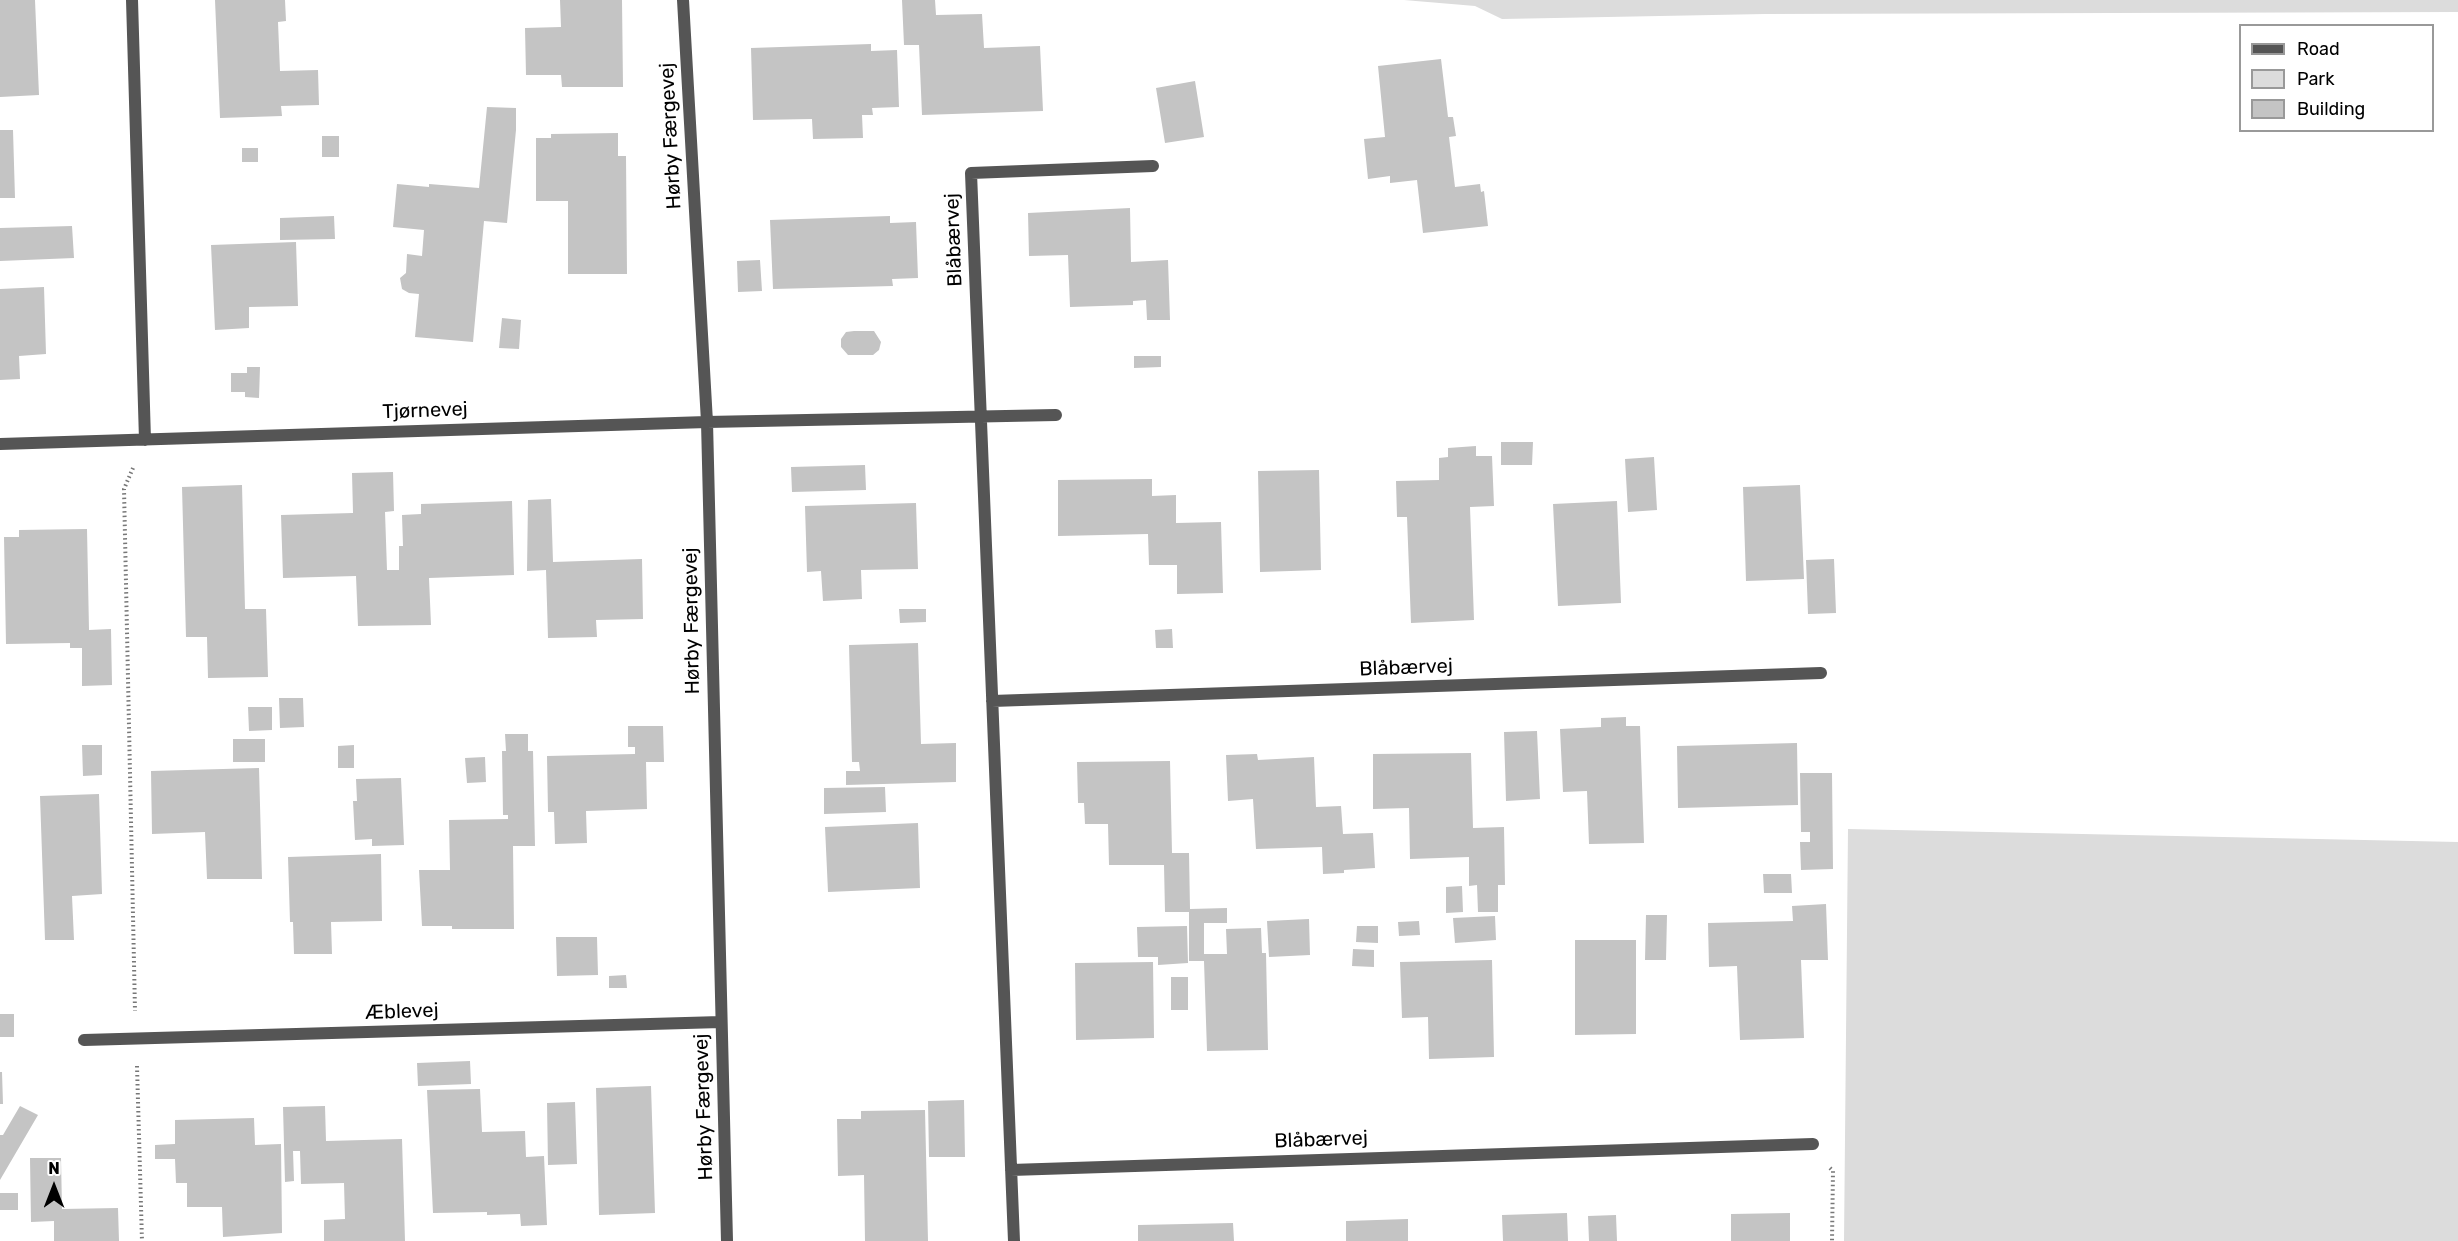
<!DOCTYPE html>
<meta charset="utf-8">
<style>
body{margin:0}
#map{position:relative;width:2458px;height:1241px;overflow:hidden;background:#fff;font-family:Rubik,sans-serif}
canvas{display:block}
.legend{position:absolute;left:2239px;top:24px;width:195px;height:108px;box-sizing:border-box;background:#fff;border:2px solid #999;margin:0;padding:8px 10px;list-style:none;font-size:18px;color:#000}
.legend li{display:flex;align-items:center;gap:12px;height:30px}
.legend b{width:30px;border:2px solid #999}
.north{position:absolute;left:24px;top:1157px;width:60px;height:60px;-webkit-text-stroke:4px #fff;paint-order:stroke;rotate:0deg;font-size:16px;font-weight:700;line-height:24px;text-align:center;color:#000}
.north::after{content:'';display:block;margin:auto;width:21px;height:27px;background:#000;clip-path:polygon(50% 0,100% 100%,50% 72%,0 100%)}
</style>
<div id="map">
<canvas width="2458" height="1241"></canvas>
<ul class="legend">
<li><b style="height:8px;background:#555"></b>Road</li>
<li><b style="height:16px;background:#dcdcdc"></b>Park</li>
<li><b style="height:16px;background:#c4c4c4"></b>Building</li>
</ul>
<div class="north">N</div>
</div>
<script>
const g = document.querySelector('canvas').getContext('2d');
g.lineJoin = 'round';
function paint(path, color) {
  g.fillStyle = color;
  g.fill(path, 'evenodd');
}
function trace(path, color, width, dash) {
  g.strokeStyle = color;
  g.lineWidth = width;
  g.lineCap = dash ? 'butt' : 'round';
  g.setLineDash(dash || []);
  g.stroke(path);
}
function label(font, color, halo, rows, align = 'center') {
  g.font = font + ' Rubik,sans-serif';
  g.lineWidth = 5;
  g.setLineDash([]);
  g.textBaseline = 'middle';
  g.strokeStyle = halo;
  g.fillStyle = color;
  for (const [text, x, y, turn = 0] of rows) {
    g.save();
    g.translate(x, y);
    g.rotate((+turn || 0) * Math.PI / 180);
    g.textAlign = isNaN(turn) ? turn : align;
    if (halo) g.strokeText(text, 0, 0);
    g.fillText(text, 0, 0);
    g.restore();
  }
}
paint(new Path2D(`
 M1404 0H2458V12L1765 14 1502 19 1475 6Z
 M1848 829 2458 842V1241H1844Z`), '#dcdcdc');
paint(new Path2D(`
 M0 0H35L39 95 0 97Z
 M215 0H285L286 21 278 22 280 71 318 70 319 105 281 106 282 116 220 118Z
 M560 0H622L623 87H562L561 75H526L525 28 561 27Z
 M902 0H935L936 15 982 14 984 48 1040 46 1043 111 922 115 919 45H904Z
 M871 44V51L897 50 899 107 872 108 873 115H862L863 138 813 139 812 119 753 120 751 48Z
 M1441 59 1448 117H1453L1456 136 1449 137 1455 187 1480 184 1481 192 1484 191 1488 226 1423 233 1417 180 1390 183V176L1368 179 1364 139 1385 137 1378 66Z
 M1195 81 1204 137 1165 143 1156 88Z
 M487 107 516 108V130L507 223 484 221 473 342 415 337 419 294 409 293 402 289 400 278 406 273 407 254 422 256 424 230 393 227 397 184 429 187V184L479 188Z
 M0 130H13L15 198H0Z
 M618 133V156H626L627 274H568V201H536V138H551V134Z
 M322 136H339V157H322Z
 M242 148H258V162H242Z
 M1130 208 1131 262 1168 260 1170 320H1147L1146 300 1133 301V305L1070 307 1068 255 1029 256 1028 213Z
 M334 216 335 239 280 240V218Z
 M890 216V223L916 222 918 278 892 279 893 286 773 289 770 220Z
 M72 226 74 258 0 261V228Z
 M296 242 298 306 249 307V328L215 330 211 245Z
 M760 260 762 291 738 292 737 261Z
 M44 287 46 354 19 356 20 379 0 380V289Z
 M502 318 521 320 519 349 499 348Z
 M854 331H874L881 342 879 350 873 355H848L841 347V339L846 332Z
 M1134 356H1161V367L1134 368Z
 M247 367H260L259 398 245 397V392H231V373H247Z
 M1501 442H1533L1532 465H1501Z
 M1476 446V456H1492L1494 506 1470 507 1474 620 1411 623 1407 517H1397L1396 481 1439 480V458L1448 457V448Z
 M1654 457 1657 510 1628 512 1625 459Z
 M865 465 866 490 792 492 791 467Z
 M1319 470 1321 570 1260 572 1258 471Z
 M393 472 394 511 385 512 387 570H399V546H403L402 515 421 514V504L512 501 514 575 429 578 431 625 358 626 356 576 283 578 281 515 353 513 352 473Z
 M1152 479V496L1176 495V523L1221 522 1223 593 1177 594V565H1149L1148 534 1058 536V480Z
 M242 485 245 609H266L268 677 208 678 207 637H186L182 487Z
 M1800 485 1804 579 1746 581 1743 487Z
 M551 499 553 562 642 559 643 619 596 620 597 637 548 638 546 570 527 571 528 500Z
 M1617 501 1621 603 1558 606 1553 504Z
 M916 503 918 569 861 570 862 599 823 601 821 571 807 572 805 506Z
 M87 529 89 630 111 629 112 685 82 686V648H70V643L6 644 4 537H19V530Z
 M1834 559 1836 613 1808 614 1806 560Z
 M899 609H926V622L900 623Z
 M1172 629 1173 648H1156L1155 630Z
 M918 643 921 744 956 743V782L846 785V771H860L859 762H852L849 645Z
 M279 698H303L304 727 280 728Z
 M248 707H272V730L249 731Z
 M1626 717V726H1640L1644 843 1589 844 1587 791 1563 792 1560 729 1601 727V718Z
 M628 726H663L664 762H646L647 809 586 811 587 843 555 844 554 812H548L547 756 635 754V747H628Z
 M1537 731 1540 799 1506 801 1504 732Z
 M505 734H528V751H533L535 846H513L514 929H452V926H422L419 870H450L449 820 508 819V815H503L502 751H506Z
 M233 739H265V762H233Z
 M1797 743 1798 805 1678 808 1677 746Z
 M82 745H102V775L83 776Z
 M354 745V768H338V746Z
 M1471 753 1473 828 1504 827 1505 885H1498V912H1478L1477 885 1469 886V857L1410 859 1409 808 1373 809V754Z
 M1257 754 1258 760 1314 757 1316 807 1341 806 1343 834 1373 833 1375 868 1344 870V873L1323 874 1322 847 1256 849 1253 799 1228 801 1226 755Z
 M485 757 486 782 467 783 465 758Z
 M1170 761 1172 853H1189L1190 909 1227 908V923H1204V954H1227L1226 929 1261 928 1262 953H1266L1268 1050 1207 1051 1204 961H1189V912H1165L1164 865H1109L1108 824H1085L1084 803H1078L1077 762Z
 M259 768 262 879H207L205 832 152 834 151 771Z
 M1800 773H1832L1833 869 1801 870 1800 842H1810V832H1801Z
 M401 778 404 845 372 846V839L355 840 353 801H357L356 779Z
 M885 787 886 812 824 814V788Z
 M99 794 102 894 72 896 74 940H45L40 796Z
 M918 823 920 888 828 892 825 827Z
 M381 854 382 921 331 922 332 954H294L293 922H290L288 857Z
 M1763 874H1791L1792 893H1764Z
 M1462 886 1463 912 1446 913V887Z
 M1826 904 1828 960H1801L1804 1038 1740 1040 1737 966 1709 967 1708 923 1793 921 1792 906Z
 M1646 915H1667L1666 960H1645Z
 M1495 916 1496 940 1455 943 1453 918Z
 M1309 919 1310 955 1269 957 1267 921Z
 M1419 921 1420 935 1399 936 1398 922Z
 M1187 926 1188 963 1158 965V957H1138L1137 927Z
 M1357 926H1378V943L1356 942Z
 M556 937H597L598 975 557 976Z
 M1575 940H1636V1034L1575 1035Z
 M1353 949 1374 950V967L1352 966Z
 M1492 960 1494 1057 1429 1059 1428 1017 1402 1018 1400 962Z
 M1153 962 1154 1038 1076 1040 1075 963Z
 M626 975 627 988H609V976Z
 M1171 977H1188V1010H1171Z
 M0 1014H14V1037H0Z
 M470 1061 471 1084 418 1086 417 1063Z
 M0 1072H2L3 1104H0Z
 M651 1086 655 1213 599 1215 596 1088Z
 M480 1089 482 1132 525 1131 526 1157 544 1156 547 1225 521 1226 520 1214 487 1215V1212L433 1213 427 1090Z
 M964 1100 965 1157H929L928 1101Z
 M575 1102 577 1164 548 1165 547 1103Z
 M20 1106 38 1115 0 1180V1135H3Z
 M325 1106 326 1141 402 1139 405 1241H324V1220L345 1219 344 1183 301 1184 300 1151H293L294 1181 285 1182 283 1107Z
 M925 1110 928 1241H865L864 1175 838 1176 837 1119H861V1111Z
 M254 1118 255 1145 281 1144 282 1233 223 1237 222 1207H187V1183H176L175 1159H155V1145L175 1144V1120Z
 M30 1158H61L62 1209 118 1208 119 1241H54V1221L31 1222Z
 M0 1193H18V1210H0Z
 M1567 1213 1568 1241H1503L1502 1215Z
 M1790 1213V1241H1731V1214Z
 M1616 1215 1617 1241H1589L1588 1216Z
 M1408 1219V1241H1346V1221Z
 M1233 1223 1234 1241H1138V1225Z`), '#c4c4c4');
trace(new Path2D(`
 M133 468 124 489 135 1011
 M137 1066 142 1241
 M1830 1168 1833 1171 1832 1241`), '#777', 4, [1.5, 3]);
trace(new Path2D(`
 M132 0 145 440
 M683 0 707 422 727 1241
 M0 444 707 422 1056 415
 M992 701 1821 673
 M84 1040 721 1022
 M1011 1170 1813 1144
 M1014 1241 971 173 1153 166`), '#555', 12);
label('20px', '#000', '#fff', [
 ["Hørby Færgevej",671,136,-93],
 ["Blåbærvej",954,240,-92],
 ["Tjørnevej",425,411,-2],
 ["Hørby Færgevej",692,621,-91],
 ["Blåbærvej",1406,668,-2],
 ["Æblevej",402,1012,-2],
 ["Hørby Færgevej",704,1107,-92],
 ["Blåbærvej",1321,1140,-2]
]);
</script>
